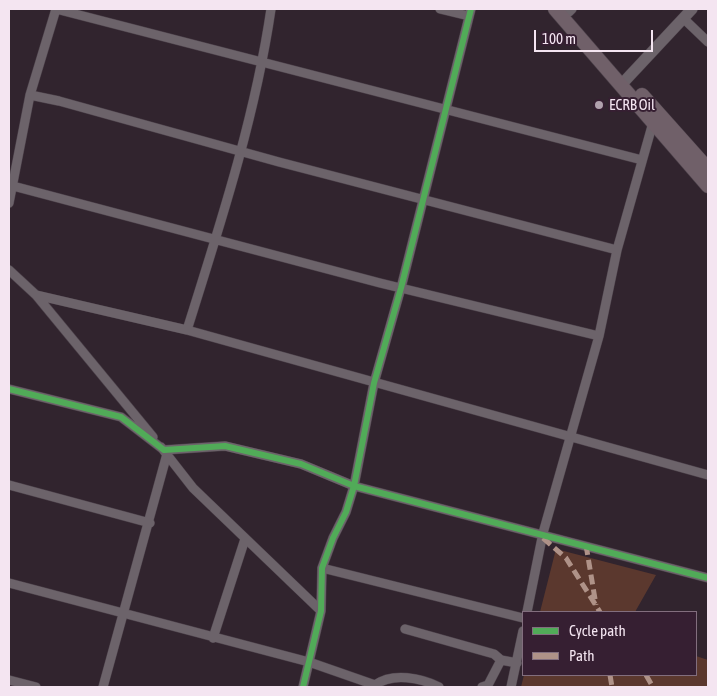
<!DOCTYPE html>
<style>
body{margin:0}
#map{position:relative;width:717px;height:696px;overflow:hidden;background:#31242e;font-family:"Asap Condensed",sans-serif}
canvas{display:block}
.frame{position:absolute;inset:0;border:10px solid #f4e5f1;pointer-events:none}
.legend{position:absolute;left:522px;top:611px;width:175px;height:65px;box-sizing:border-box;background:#361f32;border:1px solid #826e7e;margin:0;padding:6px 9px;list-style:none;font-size:15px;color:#f4e5f1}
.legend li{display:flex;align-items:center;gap:10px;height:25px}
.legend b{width:25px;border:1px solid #826e7e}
.scale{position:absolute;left:534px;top:30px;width:119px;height:22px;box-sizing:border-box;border:2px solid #f4e5f1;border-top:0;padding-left:6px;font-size:15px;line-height:18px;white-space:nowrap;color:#f4e5f1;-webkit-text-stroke:4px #361f32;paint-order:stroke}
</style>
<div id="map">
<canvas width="717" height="696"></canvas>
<div class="frame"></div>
<ul class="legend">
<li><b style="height:6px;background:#51ab58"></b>Cycle path</li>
<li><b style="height:6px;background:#af9288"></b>Path</li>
</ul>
<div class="scale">100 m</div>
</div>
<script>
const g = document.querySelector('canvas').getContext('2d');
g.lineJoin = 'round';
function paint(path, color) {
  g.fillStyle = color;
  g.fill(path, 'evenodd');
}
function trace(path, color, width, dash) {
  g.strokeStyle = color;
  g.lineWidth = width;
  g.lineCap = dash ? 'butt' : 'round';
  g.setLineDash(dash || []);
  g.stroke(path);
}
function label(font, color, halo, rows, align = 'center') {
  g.font = font + ' "Asap Condensed",sans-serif';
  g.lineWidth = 4;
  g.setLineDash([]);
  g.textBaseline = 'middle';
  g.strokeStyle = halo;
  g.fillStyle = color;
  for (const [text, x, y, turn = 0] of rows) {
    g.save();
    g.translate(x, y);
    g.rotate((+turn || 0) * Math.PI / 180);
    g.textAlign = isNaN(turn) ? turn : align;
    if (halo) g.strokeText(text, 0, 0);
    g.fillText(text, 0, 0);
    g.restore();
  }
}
paint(new Path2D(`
 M556 549 656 575 635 612H540Z
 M696 656 708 660V687H521L524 675H696Z`), '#5b382e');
const minor = new Path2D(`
 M56 9 642 160
 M440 9 469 16
 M569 12 572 9
 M684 19 708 42
 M30 95 59 101 279 162 617 250
 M13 186 380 283 599 336
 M9 203 30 95 56 9
 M9 270 36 295 153 437
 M36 295 187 330 708 475
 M187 330C220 225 255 118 271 9
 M9 389 121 417 164 450 225 446 301 464 354 486 708 578
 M161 447 193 488 321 611
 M9 485 150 523
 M322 568 523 618
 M9 583 309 662 375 685C393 672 421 678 439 687
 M527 612 543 533 599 336 617 250 654 119
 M405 629 494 654 501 660 517 663
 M213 638 245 539
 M9 680 36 687
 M103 687 167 454
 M303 687 321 611 322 568 333 538 346 512 354 486 374 383 401 288 471 9
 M482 687 488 685 501 660
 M511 687 523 631`);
const tertiary = new Path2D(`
 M621 85 692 9`);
const primary = new Path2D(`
 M555 9 708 186
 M642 95 708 169`);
trace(minor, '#4c414a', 10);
trace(tertiary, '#4c414a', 12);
trace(primary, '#4c414a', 15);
trace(minor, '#6c636a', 9);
trace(tertiary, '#6c636a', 11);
trace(primary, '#706069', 14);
trace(new Path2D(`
 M543 538 566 558 600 612
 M586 545 596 605
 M610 675 612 687
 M646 675 653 687`), '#af9288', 5, [10, 5]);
trace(new Path2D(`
 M9 389 121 417 164 450 225 446 301 464 354 486 708 578
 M303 687 321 611 322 568 333 538 346 512 354 486 374 383 401 288 471 9`), '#51ab58', 6);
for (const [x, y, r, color] of [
 [599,105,5,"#b0a1ad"]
]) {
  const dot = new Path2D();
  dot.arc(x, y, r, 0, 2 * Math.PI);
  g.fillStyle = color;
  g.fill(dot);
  trace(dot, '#361f32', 2);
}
label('15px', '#f4e5f1', '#361f32', [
 ["ECRB Oil",609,105]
], 'left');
</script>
